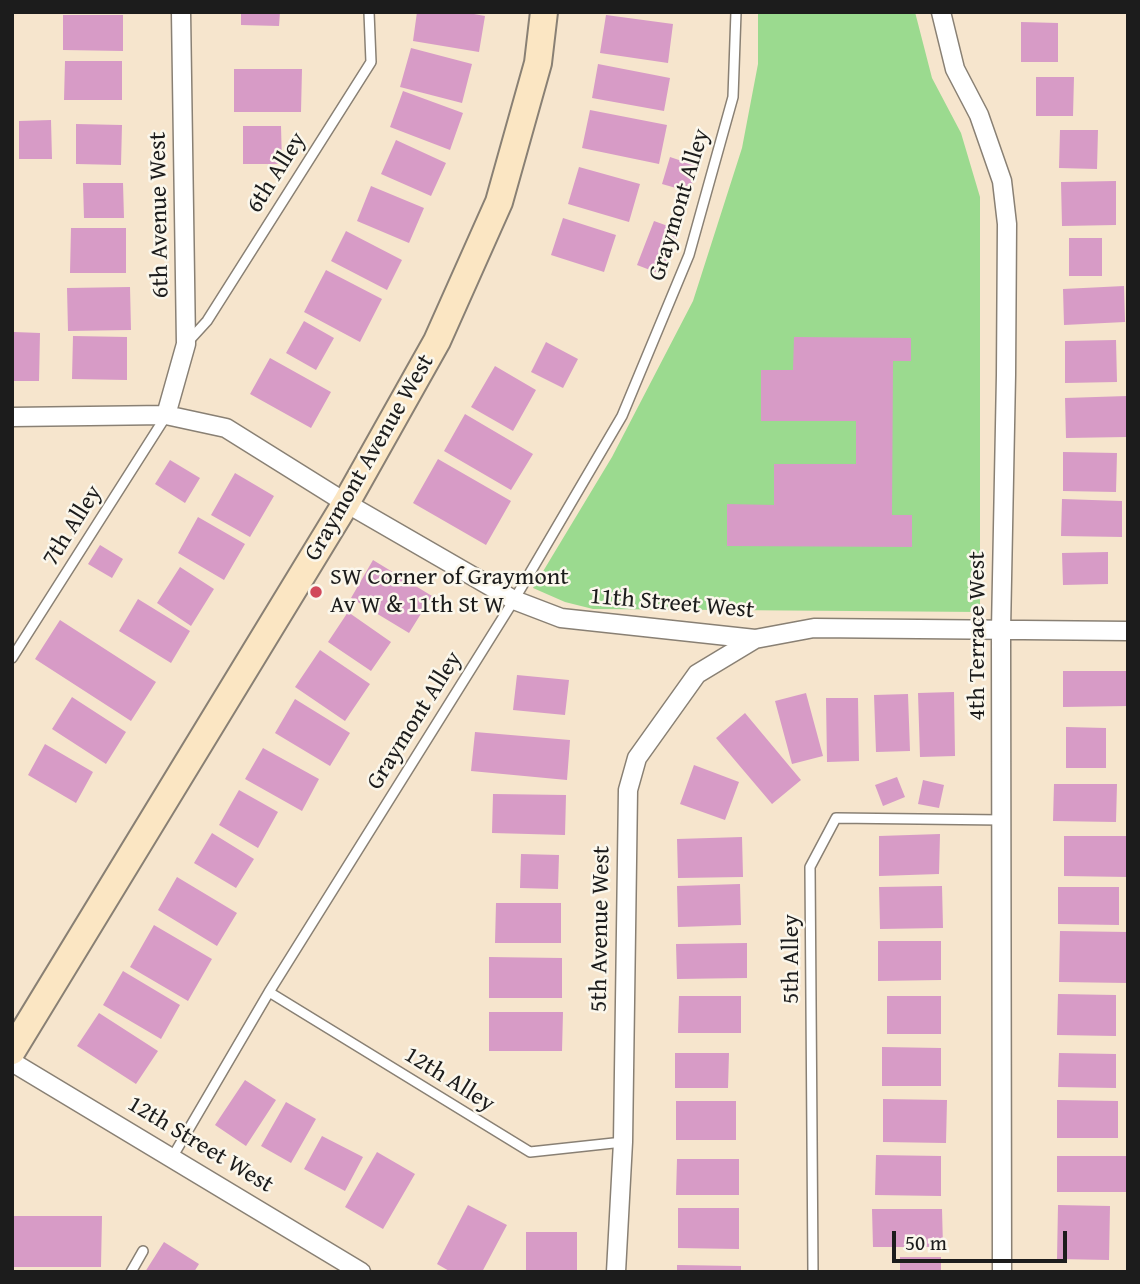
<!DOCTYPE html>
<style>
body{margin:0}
#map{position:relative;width:1140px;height:1284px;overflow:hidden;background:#f6e5cd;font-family:"Gentium Book Plus",serif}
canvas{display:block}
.frame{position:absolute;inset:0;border:14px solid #1c1c1c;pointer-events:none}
.scale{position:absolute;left:892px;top:1231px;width:175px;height:32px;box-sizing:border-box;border:4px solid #1c1c1c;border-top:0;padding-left:9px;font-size:21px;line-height:24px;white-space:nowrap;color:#1c1c1c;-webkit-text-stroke:5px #fbf7ec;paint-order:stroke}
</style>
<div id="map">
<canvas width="1140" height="1284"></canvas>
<div class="frame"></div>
<div class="scale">50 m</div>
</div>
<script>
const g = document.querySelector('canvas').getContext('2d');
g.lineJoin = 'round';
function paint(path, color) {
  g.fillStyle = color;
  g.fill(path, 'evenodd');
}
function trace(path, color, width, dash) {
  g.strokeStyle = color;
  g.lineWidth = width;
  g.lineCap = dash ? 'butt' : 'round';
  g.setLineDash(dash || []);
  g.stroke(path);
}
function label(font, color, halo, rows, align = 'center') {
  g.font = font + ' "Gentium Book Plus",serif';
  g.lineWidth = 5;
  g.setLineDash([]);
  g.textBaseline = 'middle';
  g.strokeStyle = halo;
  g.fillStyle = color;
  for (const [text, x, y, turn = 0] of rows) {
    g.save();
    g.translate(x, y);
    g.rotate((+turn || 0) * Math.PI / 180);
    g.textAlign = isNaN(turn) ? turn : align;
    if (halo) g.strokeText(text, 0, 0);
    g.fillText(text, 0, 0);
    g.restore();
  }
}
paint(new Path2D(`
 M758 12H915L932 78 961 133 980 197V612L593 609 565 602 533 588 612 457 693 301 742 148 758 64Z`), '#9bda8f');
paint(new Path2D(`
 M241 12H280L279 26 241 25Z
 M417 12H463L485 16 479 52 413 41Z
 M63 15H123V51L63 50Z
 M606 15 673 24 668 63 600 53Z
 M1021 22 1058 23V62H1021Z
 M411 48 472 64 462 103 400 87Z
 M65 61H122V100H64Z
 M598 64 670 78 664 111 592 98Z
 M234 69H302L301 112H234Z
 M1036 77H1074L1073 116H1036Z
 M403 91 463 113 450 150 390 127Z
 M590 110 667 125 659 164 582 148Z
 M51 120 52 159H19V121Z
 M76 124 122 125 121 165 76 164Z
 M243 126H281L282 164H243Z
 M1060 130H1098L1097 169 1059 168Z
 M396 140 446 163 431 196 381 174Z
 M670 157 697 166 690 192 662 184Z
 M579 167 640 184 629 222 568 204Z
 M1116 181V225L1062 226 1061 182Z
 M83 183H123L124 218H84Z
 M371 186 424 208 409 243 357 221Z
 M563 218 616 235 604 272 551 255Z
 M654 221 679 230 663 275 637 265Z
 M71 228H126V273H70Z
 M346 231 402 260 387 290 331 261Z
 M1069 238H1102V276H1069Z
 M326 270 382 299 360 342 304 312Z
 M1124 286 1125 322 1064 325 1063 289Z
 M130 287 131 330 68 331 67 288Z
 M304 321 334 338 316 370 286 353Z
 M14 332 40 333 39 381H13Z
 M73 336 127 337V380L72 379Z
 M794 337 911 338V361H893L892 515H912V547L727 546V504L774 505V464H856V421H761V370H793Z
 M1116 340 1117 382 1065 383V341Z
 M546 342 578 359 563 388 531 372Z
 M270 358 331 392 311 428 250 394Z
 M495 366 536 390 513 431 471 407Z
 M1127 396V437L1066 438 1065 398Z
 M465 414 533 454 511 490 444 451Z
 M1063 452 1117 453 1116 492 1063 491Z
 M438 459 511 501 486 545 413 503Z
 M170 460 200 478 185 503 155 484Z
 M235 473 274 496 250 537 211 515Z
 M1062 499 1122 501V537L1061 536Z
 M198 517 245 544 224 580 178 553Z
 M100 545 123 559 112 578 88 564Z
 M1108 552V584L1063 585 1062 553Z
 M373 560 432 596 409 633 351 598Z
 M180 567 214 589 191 626 157 603Z
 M138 599 190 631 171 663 119 631Z
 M348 612 391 642 371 671 328 642Z
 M60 620 156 682 131 721 35 659Z
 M320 650 370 684 345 721 295 687Z
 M1063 671H1128V706L1063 707Z
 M517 675 569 680 565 715 513 710Z
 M954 692 955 756 920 757 918 693Z
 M806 693 823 756 792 764 775 701Z
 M908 694 910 751 876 752 874 695Z
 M72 697 126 732 106 764 52 729Z
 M826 698H858L859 761 827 762Z
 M295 699 350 733 330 766 275 733Z
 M745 713 801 780 772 804 716 738Z
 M1066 727 1106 728V768H1066Z
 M475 732 570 740 567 780 471 771Z
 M45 744 93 772 76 803 28 775Z
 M263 748 319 779 302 811 245 779Z
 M694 765 739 782 725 820 680 804Z
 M897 777 905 797 883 806 875 785Z
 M923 780 944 785 939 808 918 804Z
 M1054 784H1117L1116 822 1053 821Z
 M239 790 278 812 258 848 219 825Z
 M493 794 566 795 565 835 492 833Z
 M212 833 254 859 236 888 194 863Z
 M940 834 939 874 879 876V836Z
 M1064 836H1128V877L1064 876Z
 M742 837 743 877 678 878 677 839Z
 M521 854 559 855 558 889 520 888Z
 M177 877 237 913 217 946 158 910Z
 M740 884 741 925 678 927 677 886Z
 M942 886 943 928 880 929 879 887Z
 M1058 887H1119V925L1058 924Z
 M496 903H561V943H495Z
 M154 925 212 959 188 1001 130 967Z
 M1060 931 1128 932V983L1059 982Z
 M878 941H941V980L878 981Z
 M747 943V978L677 979 676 944Z
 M489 957 562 958V998H489Z
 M123 971 180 1005 161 1039 103 1005Z
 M1058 994 1116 995V1036L1057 1035Z
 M679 996H741V1033H678Z
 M887 996H941V1034H887Z
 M489 1012H563L562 1051H489Z
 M99 1013 158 1051 136 1084 77 1046Z
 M882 1047 941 1048V1086H882Z
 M675 1053H729L728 1088H675Z
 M1059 1053 1116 1054V1088L1058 1087Z
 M245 1080 276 1100 246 1146 215 1125Z
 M883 1099 947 1100 946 1143 883 1142Z
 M1057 1100 1118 1101V1138H1057Z
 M676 1101H736V1140H676Z
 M286 1102 316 1119 291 1163 261 1146Z
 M322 1136 363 1157 345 1191 304 1169Z
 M377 1152 415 1174 383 1229 345 1207Z
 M876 1155 941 1156V1196L875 1195Z
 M1057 1156H1128V1192H1057Z
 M677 1159H739V1195H676Z
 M468 1205 507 1225 482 1272H451L437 1264Z
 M1058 1205 1110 1206 1109 1260 1057 1259Z
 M678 1208H739V1249L678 1248Z
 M872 1209H942L943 1247H873Z
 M12 1216H102L101 1267H12Z
 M526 1232H577V1272H526Z
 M164 1242 199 1264 194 1272H145Z
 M900 1257H941V1272H900Z
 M677 1265 741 1266V1272H677Z`), '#d79bc6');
const service = new Path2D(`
 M186 344 207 321 371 62 369 12
 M12 658 166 416
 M269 992 530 1152 623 1142
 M173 1156 269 992 514 600 622 416 689 255 733 97 736 12
 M131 1272 143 1251
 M813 1272 810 867 836 818 1002 820`);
const minor = new Path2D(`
 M941 12 955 69 979 115 1002 181 1007 224 1006 375 1001 630 1002 1272
 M166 415 186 344 181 12
 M12 417 166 415 226 428 346 503 514 600 561 618 755 639 814 628 1128 631
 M12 1062 361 1272
 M616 1272 623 1142 628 790 637 758 697 674 755 639`);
const secondary = new Path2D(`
 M12 1051 346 503 437 341 499 202 538 63 544 12`);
trace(service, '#898074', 12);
trace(minor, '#898074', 21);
trace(secondary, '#898074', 30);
trace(service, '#fff', 9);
trace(minor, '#fff', 18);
trace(secondary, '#fbe6c3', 26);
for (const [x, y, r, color] of [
 [316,592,7,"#d1495b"]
]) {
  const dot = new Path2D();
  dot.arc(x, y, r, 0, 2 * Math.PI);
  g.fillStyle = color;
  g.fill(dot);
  trace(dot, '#fbf7ec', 2.5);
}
label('24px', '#1c1c1c', '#fbf7ec', [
 ["6th Alley",277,173,-58],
 ["Graymont Alley",680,205,-73],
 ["6th Avenue West",160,215,-91],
 ["Graymont Avenue West",370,458,-60],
 ["7th Alley",73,526,-58],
 ["11th Street West",672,604,5],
 ["4th Terrace West",978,636,-90],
 ["Graymont Alley",415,721,-58],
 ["5th Avenue West",601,929,-89],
 ["5th Alley",792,959,-90],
 ["12th Alley",449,1080,32],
 ["12th Street West",200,1145,31]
]);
label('24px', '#1c1c1c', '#fbf7ec', [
 ["SW Corner of Graymont",330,578],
 ["Av W & 11th St W",330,606]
], 'left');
</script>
